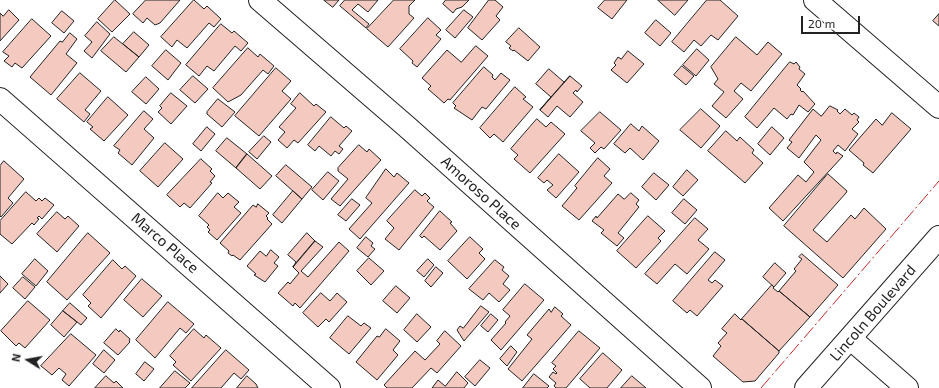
<!DOCTYPE html>
<style>
body{margin:0}
#map{position:relative;width:939px;height:388px;overflow:hidden;background:#fff;font-family:"Exo 2",sans-serif}
canvas{display:block}
.north{position:absolute;left:8px;top:340px;width:40px;height:40px;-webkit-text-stroke:3px #fff;paint-order:stroke;rotate:281deg;font-size:11px;font-weight:700;line-height:16px;text-align:center;color:#222}
.north::after{content:'';display:block;margin:auto;width:14px;height:18px;background:#222;clip-path:polygon(50% 0,100% 100%,50% 72%,0 100%)}
.scale{position:absolute;left:801px;top:16px;width:59px;height:18px;box-sizing:border-box;border:2px solid #222;border-top:0;padding-left:5px;font-size:12px;line-height:14px;white-space:nowrap;color:#222;-webkit-text-stroke:3px #fff;paint-order:stroke}
</style>
<div id="map">
<canvas width="939" height="388"></canvas>
<div class="north">N</div>
<div class="scale">20 m</div>
</div>
<script>
const g = document.querySelector('canvas').getContext('2d');
g.lineJoin = 'round';
function paint(path, color) {
  g.fillStyle = color;
  g.fill(path, 'evenodd');
}
function trace(path, color, width, dash) {
  g.strokeStyle = color;
  g.lineWidth = width;
  g.lineCap = dash ? 'butt' : 'round';
  g.setLineDash(dash || []);
  g.stroke(path);
}
function label(font, color, halo, rows, align = 'center') {
  g.font = font + ' "Exo 2",sans-serif';
  g.lineWidth = 3;
  g.setLineDash([]);
  g.textBaseline = 'middle';
  g.strokeStyle = halo;
  g.fillStyle = color;
  for (const [text, x, y, turn = 0] of rows) {
    g.save();
    g.translate(x, y);
    g.rotate((+turn || 0) * Math.PI / 180);
    g.textAlign = isNaN(turn) ? turn : align;
    if (halo) g.strokeText(text, 0, 0);
    g.fillText(text, 0, 0);
    g.restore();
  }
}
const building = new Path2D(`
 M115 0 130 14 112 32 98 19Z
 M146 0H180L160 23 155 25 147 18 143 23 133 14Z
 M194 0 204 9 207 6 221 19 214 27 209 23 187 48 177 40 172 47 161 37Z
 M324 0H339L333 7Z
 M345 0H378L368 12 358 4 352 10 369 24 366 28 340 6Z
 M394 0H415L409 6V14L414 18 388 47 367 29Z
 M446 0H469L462 7 456 9 453 13 443 4Z
 M489 0H495L503 7 496 16 500 20 482 40 468 28Z
 M605 0H627L612 19 598 8Z
 M658 0H688L675 15Z
 M707 0H720L738 16 718 40 711 35 701 46 694 40 684 52 672 42Z
 M9 10 19 20 0 41V13L3 16Z
 M464 10 473 17 455 38 446 30Z
 M62 11 74 21 64 33 52 23Z
 M939 14V26L933 21Z
 M428 18 441 30 436 35 441 39 417 67 412 63 413 61 400 49Z
 M32 19 51 36 22 68 15 63 12 67 4 61 9 56 3 52Z
 M656 20 671 33 660 46 645 33Z
 M97 22 110 34 92 58 84 51 92 42 85 36Z
 M221 24 232 33 234 31 248 43 241 51 235 46 214 71 207 66 199 76 186 65Z
 M519 28 540 47 528 61 514 50 513 51 509 48 511 46 506 42Z
 M134 32 149 45 139 57 123 44Z
 M70 33 77 39 66 54 77 63 51 95 30 77 60 41 62 42Z
 M114 37 139 57 126 72 101 51Z
 M736 37 757 55 768 42 782 54 751 91 741 83 734 91 743 99 726 118 712 106 724 92 714 84 718 79 711 67Z
 M476 46 488 56 450 100 448 99 444 103 428 89 431 86 422 78 447 50 461 62Z
 M248 48 258 57 260 54 274 66 268 74 263 70 241 95 228 102 213 88Z
 M697 49 709 60 696 76 683 65Z
 M166 50 181 63 168 80 152 66Z
 M628 51 644 64 627 83 611 70 616 65 614 63 618 57 621 59Z
 M790 62 794 64 796 62 800 67 799 69 805 74 797 85 801 89 800 90 802 92 803 91 815 104 808 112 799 105 793 115 791 114 787 119 774 108 757 128 745 117Z
 M682 66 694 76 686 85 674 75Z
 M484 67 493 75 492 77 495 80 501 73 510 80 486 109 482 107 472 120 454 108 456 106 453 103Z
 M276 68 291 81 282 91 291 99 259 136 235 116Z
 M549 69 564 82 570 76 540 110 551 97 536 84Z
 M80 73 101 91 85 110 90 114 84 122 57 99Z
 M193 76 208 89 195 103 180 90Z
 M570 76 582 86 577 92 576 90 573 93 583 102 570 117 557 106 548 117 540 110Z
 M146 77 159 89 146 104 132 92Z
 M515 87 526 97 523 99 533 107 503 142 494 134 490 138 480 128Z
 M171 93 187 106 171 124 158 112 162 108 160 106Z
 M300 93 314 106 316 104 326 112 298 143 294 140 287 148 278 140 285 132 279 127 296 108 291 104Z
 M108 97 128 115 104 141 90 129 93 127 87 122Z
 M218 99 235 112 222 127 207 114V112Z
 M830 106 838 110 837 111 840 114 845 109 852 115 854 113 859 117 857 120 859 122 852 129 858 134 845 151 838 145 833 151 836 154 837 152 843 156 783 221 769 208 798 175 806 182 814 172 804 162 821 140 816 135 799 158 787 148 792 142 789 140 813 109 821 116Z
 M701 109 720 126 701 148 680 130Z
 M144 111 153 119 144 129 154 138 132 165 118 153 120 150 114 146Z
 M600 112 621 130 604 149 601 147 595 153 590 148 595 143 581 131Z
 M892 113 911 129 873 173 863 165 864 163 849 150 876 119 882 125Z
 M331 117 344 128 346 126 352 131 339 146 343 149 339 154 335 151 331 156 319 146 315 151 308 145Z
 M537 119 546 127 551 122 565 134 530 173 514 159 518 155 511 149Z
 M631 124 639 131 642 126 659 141 643 160 630 148 625 153 614 144Z
 M207 127 215 134 201 151 193 144Z
 M772 127 784 138 770 155 758 144Z
 M726 131 737 141 740 137 754 150 752 153 763 163 745 183 708 151Z
 M264 136 271 142 257 159 249 152Z
 M227 138 247 154 236 168 216 151Z
 M165 143 183 159 158 187 140 171Z
 M359 145 367 152 369 149 381 160 340 206 331 199 348 179 338 171V168Z
 M247 154 272 176 260 189 236 168Z
 M559 154 579 172 556 198 547 190 553 185 547 180 544 183 538 178Z
 M598 158 610 169 604 176 612 183 579 220 562 206 577 188 575 186Z
 M201 159 212 169 210 171 215 176 210 182 212 183 190 208 184 203 180 207 167 195Z
 M4 161 24 179 8 198 13 203 1 217 0 216V166Z
 M286 165 312 187 302 199 276 176Z
 M386 169 394 177 397 173 409 183 360 239 349 229 372 203 366 198Z
 M687 170 698 180 683 196 673 187Z
 M328 172 339 181 323 200 312 190Z
 M654 173 669 185 656 200 642 187Z
 M828 174 847 191 846 193 813 230 827 242 851 215 855 219 864 208 886 229 843 278 784 226Z
 M415 190 422 196 425 193 430 198 427 201 434 207 399 250 385 239 394 228 387 221Z
 M293 191 302 199 282 223 273 215Z
 M26 192 36 201 39 198 42 201 45 198 54 205 42 219 39 216 37 218 39 219 34 225 32 223 12 244 0 234V221Z
 M218 193 223 198 228 193 239 202 234 207 241 213 217 240 208 232 210 230 207 227 209 225 199 216Z
 M631 193 639 200 636 204 639 207 618 233 624 238 617 246 601 233 604 230 592 221 596 216 597 218 618 194 624 199Z
 M352 199 360 205 346 221 338 215Z
 M684 199 697 210 685 224 672 213Z
 M258 204 269 213 266 216 268 218 267 219 272 224 240 260 233 255 232 256 228 253 229 251 220 243 253 205 256 207Z
 M440 211 452 222 450 223 457 231 440 250 424 236 422 238 420 236Z
 M57 212 65 219 68 216 79 226 57 252 37 234Z
 M648 216 665 231 658 238 661 241 636 268 617 251Z
 M695 218 708 229 698 240 709 249 687 274 675 264 657 284 645 274Z
 M88 233 110 253 67 300 47 282Z
 M307 233 315 241 293 267 296 262 288 255Z
 M366 237 373 243 371 246 375 249 368 257 357 248Z
 M470 237 483 249 479 253 485 259 467 279 448 261Z
 M315 241 323 247 301 271 308 277 339 242 349 251 300 308 295 303 293 306 278 293 288 282 290 284 299 273 293 267Z
 M271 250 279 257 274 263 278 266 265 282 254 275 256 274 247 266 260 251 266 256Z
 M715 252 725 260 708 280 712 283 715 280 723 286 697 316 690 310 687 313 673 301Z
 M802 254 838 285 810 317 779 291 796 271 794 269 802 259 799 257Z
 M369 258 384 271 371 285 357 271Z
 M35 259 48 271 36 286 22 274Z
 M428 259 434 265 424 277 417 271Z
 M113 260 122 269 125 266 136 276 101 318 88 306 91 303 83 295Z
 M495 260 504 267 502 270 509 276 503 284 510 290 499 302 489 293 483 300 469 289Z
 M775 263 786 273 774 287 763 277Z
 M436 267 443 273 431 287 425 281Z
 M0 276 8 284 0 293Z
 M23 277 35 287 25 299 13 288Z
 M142 279 162 296 143 317 124 300Z
 M525 284 544 300 501 350 491 340 506 323 505 322 510 316 503 310Z
 M772 285 774 287 773 288 778 292 779 291 810 317 779 351 742 319Z
 M396 286 410 298 397 313 383 301Z
 M321 293 330 301 337 293 347 302 329 322 326 319 318 327 303 313Z
 M28 301 50 320 25 348 19 343 16 346 1 331Z
 M168 302 194 324 186 333 180 328 155 358 136 340Z
 M70 303 87 318 81 325 63 311Z
 M481 306 489 312 464 341 457 330 460 326 463 328Z
 M555 307 563 314 561 316 571 325 522 381 508 369 532 339 527 335 549 309 551 312Z
 M63 311 77 322 64 337 51 325Z
 M417 314 431 327 417 342 404 330Z
 M491 314 498 320 488 332 481 326Z
 M735 314 741 320 742 319 779 351V353L755 381 743 382 713 356 721 346 718 343 727 333 722 329Z
 M348 316 361 326 364 323 371 328 349 354 330 338Z
 M116 329 119 332 120 330 130 339 129 341 130 342 118 355 104 343Z
 M194 329 204 338 206 335 221 348 191 381 173 365 176 362 170 356Z
 M386 329 400 341 393 350 398 355 377 380 356 362 377 336 379 337Z
 M445 331 461 346 437 373 431 368 412 388H387L384 385 415 351 425 360 440 344 437 341Z
 M579 331 600 348 566 388H556L554 386 556 383 549 377 553 372 556 374 557 373 553 369 556 366 552 363Z
 M71 334 96 355 69 386 62 380 66 374 59 368 52 375 41 366Z
 M511 346 517 352 507 366 500 359Z
 M104 350 115 360 104 373 93 364Z
 M226 350 249 370 241 379 234 373 221 388H192Z
 M603 353 622 370 607 388H590L580 379Z
 M480 360 490 368 475 386 465 377Z
 M145 362 154 369 144 381 136 374Z
 M175 371 190 383 185 388H160Z
 M457 372 468 383 464 388H432L438 380 445 386Z
 M534 374 549 386 547 388H523Z
 M106 376 114 383 116 381 123 388H95Z
 M247 376 256 384 258 388H237Z
 M632 376 646 388H621Z`);
paint(building, '#f3c9c0');
trace(building, '#222', 1);
const minor = new Path2D(`
 M260 0 406 126 700 388
 M815 0 939 107
 M0 99 329 388
 M851 339 907 388`);
const highway = new Path2D(`
 M806 388 939 237`);
trace(minor, '#222', 24);
trace(highway, '#222', 24);
trace(minor, '#fff', 22);
trace(highway, '#fff', 22);
trace(new Path2D(`
 M761 388 939 181`), '#c62828', 1, [14, 3, 2, 3]);
label('15px', '#222', '#fff', [
 ["Amoroso Place",481,193,42],
 ["Marco Place",165,243,41],
 ["Lincoln Boulevard",873,313,-49]
]);
</script>
